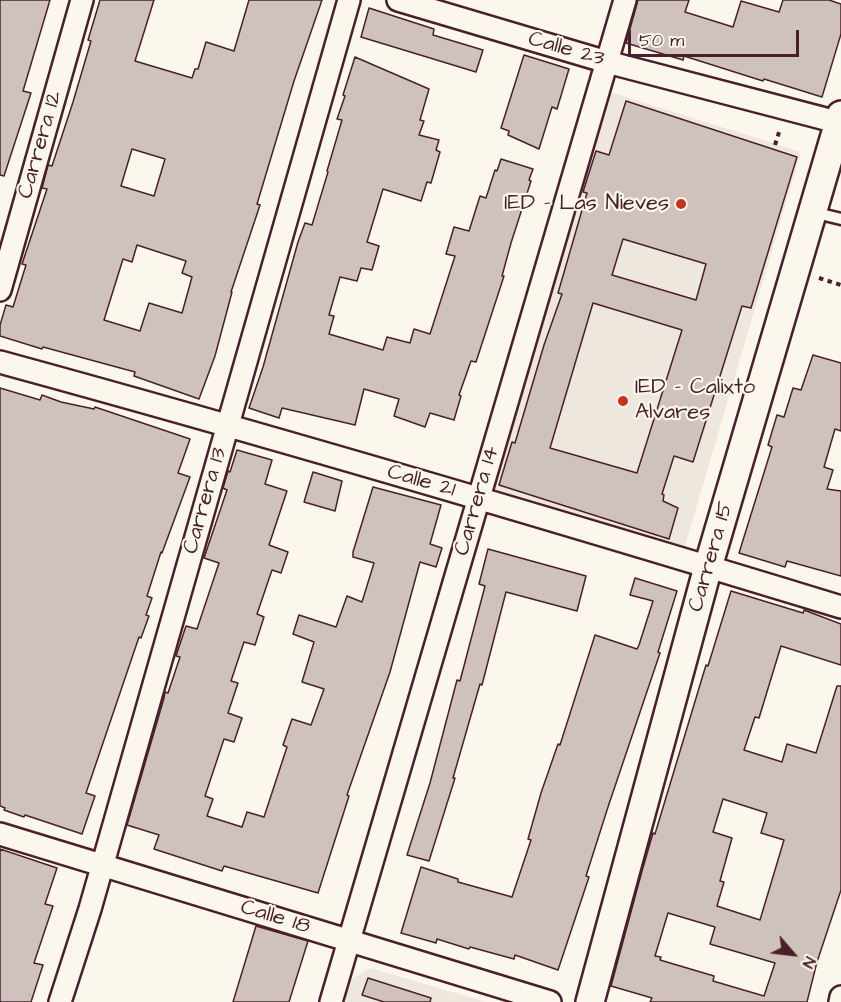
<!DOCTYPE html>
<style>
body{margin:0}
#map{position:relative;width:841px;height:1002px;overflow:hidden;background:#fbf7ec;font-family:"Architects Daughter",sans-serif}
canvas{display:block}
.north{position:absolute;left:763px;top:924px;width:60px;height:60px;-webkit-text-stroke:4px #fbf7ec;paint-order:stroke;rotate:118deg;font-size:16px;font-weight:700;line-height:24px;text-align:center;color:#4a1f2b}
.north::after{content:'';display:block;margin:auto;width:21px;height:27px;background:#4a1f2b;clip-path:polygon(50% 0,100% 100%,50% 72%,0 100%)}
.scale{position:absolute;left:628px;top:30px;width:171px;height:27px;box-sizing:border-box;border:3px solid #4a1f2b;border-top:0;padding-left:8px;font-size:18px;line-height:21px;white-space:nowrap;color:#4a1f2b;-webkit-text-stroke:4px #fbf7ec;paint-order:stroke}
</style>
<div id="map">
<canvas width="841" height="1002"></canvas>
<div class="north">N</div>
<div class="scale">50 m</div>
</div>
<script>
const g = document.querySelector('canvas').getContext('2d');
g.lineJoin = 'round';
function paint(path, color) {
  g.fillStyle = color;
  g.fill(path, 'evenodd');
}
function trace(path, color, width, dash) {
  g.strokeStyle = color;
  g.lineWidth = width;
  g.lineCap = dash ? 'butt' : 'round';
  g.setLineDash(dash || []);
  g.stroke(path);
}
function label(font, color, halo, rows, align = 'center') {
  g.font = font + ' "Architects Daughter",sans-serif';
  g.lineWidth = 4.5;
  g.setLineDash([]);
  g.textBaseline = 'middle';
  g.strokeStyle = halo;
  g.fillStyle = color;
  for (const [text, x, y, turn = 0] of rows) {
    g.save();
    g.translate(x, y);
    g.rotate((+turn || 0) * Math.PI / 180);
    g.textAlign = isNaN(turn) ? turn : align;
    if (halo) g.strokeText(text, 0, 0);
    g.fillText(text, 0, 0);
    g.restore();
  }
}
paint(new Path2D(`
 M610 92 801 152 685 546 491 489Z
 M370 968 486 1002H340L346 982Z`), '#eee7de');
const building = new Path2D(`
 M0 0H50L23 91 31 93 4 176 0 175Z
 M100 0H154L135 61 192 78 195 69H198L206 42 234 51 249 0H322L294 81 257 204 260 205 231 292H232L215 356 199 399 134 376 135 372 43 347 42 349 0 336V325L6 305 13 307 26 265 22 264 47 189 42 188 48 165 52 166 73 102 91 41 88 40ZM132 149 165 159 154 196 121 186ZM137 245 186 261 182 273 192 277 182 313 149 303 140 331 104 320 123 259 132 262Z
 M638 0H689L685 12 733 27 741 1 779 12 783 0H829L841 4V34L822 97 764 79 763 81 684 56 683 60 626 43Z
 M369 8 434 29 433 35 483 50 476 72 361 37Z
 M524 55 569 69 557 109 552 107 539 149 508 135 509 131 501 128Z
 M355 57 429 89 420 120 424 121 419 135 439 140 436 150 440 152 431 183 427 182 421 201 383 189 367 242 379 246 372 270 361 268 357 281 340 277 329 315 334 316 329 334 383 350 387 337 410 343 414 329 430 334 455 256 446 254 454 227 469 231 480 196 486 198 495 170 497 171 501 159 533 169 529 180 531 181 511 243 502 276H504L476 362 471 361 459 395 461 396 454 420 430 413 425 427 394 416 399 399 364 389 355 425 282 408 279 418 249 408 263 367 298 242 305 223 312 225 328 172 327 171 342 120 337 119 345 96 343 95Z
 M626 101 797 157 751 308 742 306 693 462 674 456 662 494 664 495 663 501 678 508 669 539 499 485 512 442 515 443 544 345 562 294 558 293 587 193 583 192 596 151 609 155ZM623 239 706 264 696 300 612 275ZM593 303 682 330 637 473 550 448Z
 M813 355 841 363V431L835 429 824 467 833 470 827 489 841 491V576L787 561 785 567 739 553 772 447 768 445 777 415 784 417 793 388 801 390Z
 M0 388 40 400 42 395 61 402 94 409 95 407 190 439 178 473 190 477 162 553 161 552 147 596 152 598 146 615 149 616 141 638 139 637 86 793 95 796 82 834 25 815 24 817 4 810 5 808 0 806Z
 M237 450 272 460 265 484 287 491 269 545 288 552 281 573 272 570 257 614 264 617 255 645 244 642 231 681 238 683 228 713 242 718 234 742 224 739 205 796 213 799 207 816 242 827 247 812 264 817 287 747 283 745 292 719 311 725 324 689 302 682 314 642 293 634 299 615 336 627 347 596 362 602 374 563 353 557V552L373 487 441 505 430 544 442 548 436 567 420 562 390 672 347 795 349 796 318 893 224 866 222 871 154 849 159 835 127 825 164 698 165 692 168 693 180 657 176 656 186 626 197 629 219 563 204 558 227 490 223 488 228 471 230 472Z
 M313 472 342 481 335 511 304 502Z
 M488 549 586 576 577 611 506 592 482 685 480 684 453 778H455L429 861 407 855 430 783 457 680 460 681 485 586 479 584Z
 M635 578 677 591 658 652 660 653 608 807 586 876 589 877 558 970 515 955 514 959 470 947 469 949 437 939 436 943 401 933 421 867 458 879V882L512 897 531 840 528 839 541 793 558 744 560 745 595 635 637 649 639 645 653 601 630 595Z
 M731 591 803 613 804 610 841 624V665L781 646 759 718 755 717 744 750 782 762 787 744 816 753 837 686H841V890L817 962 807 1002H650L652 998 611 986 642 871 653 833 655 834 706 665 708 666ZM723 799 767 813 761 833 784 840 760 920 717 906 724 882 720 881 732 838 713 832ZM668 913 715 927 710 944 775 963 764 996 713 981 714 976 660 960 661 957 655 956Z
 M0 849 57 868 45 904 53 906 34 963 43 965 31 1002H0Z
 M256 926 308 941 289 1002H233Z
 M368 978 431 998 430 1002H384L362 995Z`);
paint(building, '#cfc2bc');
trace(building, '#4a1f2b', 1.5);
const service = new Path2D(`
 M812 212 841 219`);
const minor = new Path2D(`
 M398 0 607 62 841 123
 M0 290 82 0
 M0 362C282 439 562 522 841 607
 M0 834 550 1002
 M60 1002 90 909 349 0
 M331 1002 625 0
 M840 1002 841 997`);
const tertiary = new Path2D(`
 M590 1002 708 567 841 115`);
trace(service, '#4a1f2b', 15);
trace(minor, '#4a1f2b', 26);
trace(tertiary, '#4a1f2b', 32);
trace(new Path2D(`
 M775 145 780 129
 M819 278 841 285`), '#4a1f2b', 4, [4.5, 4.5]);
trace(service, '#fbf7ec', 10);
trace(minor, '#fbf7ec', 21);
trace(tertiary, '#fbf7ec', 27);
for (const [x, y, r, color] of [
 [681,204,6,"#c8321e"],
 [623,401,6,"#c8321e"]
]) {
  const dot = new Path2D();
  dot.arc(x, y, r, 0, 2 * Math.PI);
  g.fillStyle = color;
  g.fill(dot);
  trace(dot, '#fbf7ec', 2);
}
label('22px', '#4a1f2b', '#fbf7ec', [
 ["Calle 23",566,50,16],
 ["Carrera 12",41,145,-74],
 ["Calle 21",421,482,16],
 ["Carrera 13",206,501,-74],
 ["Carrera 14",478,501,-74],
 ["Carrera 15",712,557,-74],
 ["Calle 18",275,918,17]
]);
label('22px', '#4a1f2b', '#fbf7ec', [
 ["IED - Las Nieves",669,204],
 ["IED - Calixto",635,388,"left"],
 ["Alvares",635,413,"left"]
], 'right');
</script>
